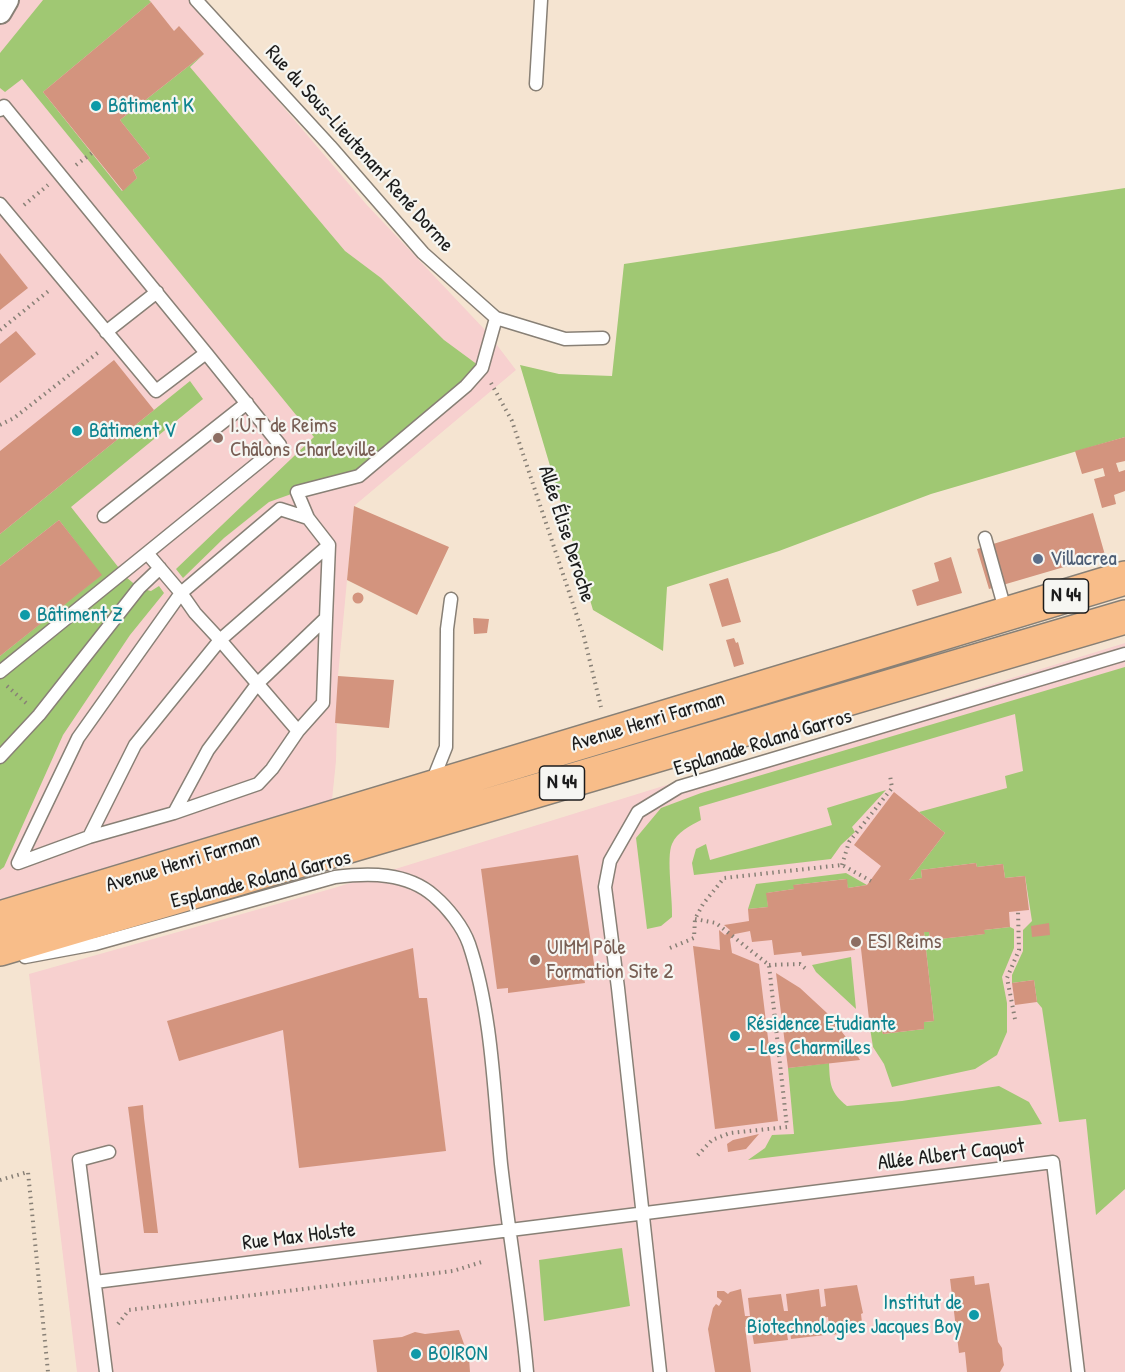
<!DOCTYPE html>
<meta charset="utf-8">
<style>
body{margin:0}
canvas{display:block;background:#f5e4d1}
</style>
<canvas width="1125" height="1372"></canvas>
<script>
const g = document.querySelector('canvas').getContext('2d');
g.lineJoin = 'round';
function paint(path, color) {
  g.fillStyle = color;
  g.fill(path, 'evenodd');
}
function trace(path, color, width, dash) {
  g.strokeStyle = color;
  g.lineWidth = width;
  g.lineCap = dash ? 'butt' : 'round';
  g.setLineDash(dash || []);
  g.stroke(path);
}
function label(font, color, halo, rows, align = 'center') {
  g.font = font + ' "Patrick Hand",sans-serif';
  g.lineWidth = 4.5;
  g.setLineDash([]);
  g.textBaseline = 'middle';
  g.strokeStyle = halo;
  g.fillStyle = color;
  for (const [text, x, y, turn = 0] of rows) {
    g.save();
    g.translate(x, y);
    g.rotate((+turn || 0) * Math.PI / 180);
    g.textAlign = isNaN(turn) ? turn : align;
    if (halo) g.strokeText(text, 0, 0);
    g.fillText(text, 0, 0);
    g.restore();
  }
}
paint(new Path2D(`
 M7 0H192L366 204 487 332 516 370 354 506 338 676 336 761 332 800 320 822 0 918V12Z
 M1125 643V1372H77L29 974 334 888Z`), '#f7d0cf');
paint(new Path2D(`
 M43 0H149L151 2 43 92 122 191 137 178 133 170 150 158 120 120 204 54 190 67 345 251 381 278 444 340 482 368 359 476 297 492 269 502 224 538 183 578 176 569 314 437 22 79 5 92 0 88V53Z
 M1125 188V437L931 494 779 551 667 587 663 651 593 610 520 365 559 374 612 376 624 264Z
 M190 381 203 399 71 507 126 577 139 588 151 591 159 586 164 593 130 635 63 735 4 867 0 870V656L101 575 59 520 0 566V534Z
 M1125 667V1189L1096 1215 1086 1119 1059 1122 1042 1008 1037 1002 1034 980 1012 983V975L1023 951V930L1032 921 1025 876 1005 878 1003 864 977 867 976 863 921 870 922 878 909 880 945 833 919 812 1007 788 1005 776 1023 771 1015 714 699 807 701 820C690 826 677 832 672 844 666 857 673 900 672 917L661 926 647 929 636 838 661 808 701 793Z
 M886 790 852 827 855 832 841 845 831 859 694 875 692 863 696 849 706 844 710 860 832 825 827 808Z
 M846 873 867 885 848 888 846 879 794 885V889L767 893 768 907 748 909 756 884Z
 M1010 927 1014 929V948L1002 977 1007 1003V1032L997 1055 975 1069 892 1087 884 1064 873 1047 870 1028 881 1027 883 1034 924 1029V1022L934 1021 924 932H929L930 940 984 934V930Z
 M851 957 856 1009 816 972 812 965Z
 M829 1063C830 1085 830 1092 847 1106L902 1101 999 1086 1029 1102 1042 1124 748 1160 765 1148 772 1135 794 1134 788 1068Z
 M622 1248 630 1306 544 1321 539 1260Z`), '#a0c873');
paint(new Path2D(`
 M151 2 174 31 179 26 204 54 120 120 150 158 133 170 137 178 123 191 43 92Z
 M0 253 28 288 0 310Z
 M16 331 36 354 0 383V344Z
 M114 360 154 410 0 534V451Z
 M1125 437V461L1116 463 1119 472 1125 470V491L1114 495 1116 504 1102 508 1094 479 1105 476 1103 468 1082 474 1075 451Z
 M354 506 449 547 417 615 347 580Z
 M1093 513 1105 555 989 589 977 549Z
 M59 520 102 575 0 656V566Z
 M951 557 962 593 917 606 912 590 939 581 934 563Z
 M728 578 741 622 722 627 709 584Z
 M352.5 598a5.5 5.5 0 1 1 11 0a5.5 5.5 0 1 1-11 0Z
 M473 618 489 619 487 633 474 634Z
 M734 638 736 643 738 642 744 664 734 667 726 640Z
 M338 676 394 680 389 728 335 723Z
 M894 792 945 833 909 880 922 878 921 870 976 863 977 867 1003 864 1005 878 1025 876 1029 910 1009 912 1010 927 984 930 985 934 930 940 929 932H924L934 1021 924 1022V1029L883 1034 881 1027 870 1028 860 940H854L855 950 802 956 801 952 774 955 772 940 752 942 750 931 735 934 730 939 732 953 759 964 778 1121 715 1129 693 946 720 950 719 930 725 935 730 930 724 925 749 921 748 909 768 907 766 893 794 889 793 885 847 879 848 888 867 885 881 866 854 845Z
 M578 855 596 977 584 978 585 983 508 993V988L497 989 481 869Z
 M1049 923 1050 935 1032 937 1031 926Z
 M413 948 419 998H427L446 1151 299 1168 283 1030 179 1061 167 1021Z
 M776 973 800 988 827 1013 849 1041 860 1060 788 1068Z
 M1034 980 1037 1002 1015 1005 1012 983Z
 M143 1105 144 1118 158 1233H144L130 1122 128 1107Z
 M759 1134 746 1149 728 1152 727 1144 733 1140Z
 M974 1276 975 1285 989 1283 998 1342 1002 1348 1003 1360 1004 1365 1000 1372H967L965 1352 959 1353 950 1279Z
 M857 1285 863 1313 861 1314 863 1331 830 1335 828 1317 822 1318 825 1335 791 1339 789 1322H785L788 1340 754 1344 751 1327H745L751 1372H715L708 1329 713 1308 716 1304 719 1306 722 1301 717 1297V1291H724L728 1294 730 1292 741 1289 745 1316H750L748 1298 781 1294 784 1311H788L786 1294 819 1289 821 1307 826 1306 824 1289Z
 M459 1330 469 1358 470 1372H377L373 1340 402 1337 415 1332 425 1334Z`), '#d3947e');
const lane = new Path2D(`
 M196 0 330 146 423 253 496 318 565 339 603 338
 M536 84 541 0
 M0 110 4 106 206 353 156 391 0 204
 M106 332 157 292
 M206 353 280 445 147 553 181 593 195 613 220 640 298 731
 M104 516 247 403
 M308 518 297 492 359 476 466 386 482 368 496 318
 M985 538 1006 613
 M0 672 147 553
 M0 757 39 715 139 588 160 568
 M432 782 446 747 447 629 451 599
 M174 813 258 784 272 769 298 731 323 703 326 618
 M89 837 135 745 220 640 329 545 308 518 280 509 181 593 78 738 18 863 89 837 174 813 208 750 258 683 326 618 329 545
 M25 957 95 944 335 877C369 873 407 872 434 896 448 908 463 927 469 944 492 1012 494 1093 501 1164 509 1234 521 1303 527 1372
 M95 1282 1053 1162 1078 1372
 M106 1372 79 1160 109 1152
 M660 1372 618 988 605 887 610 861 638 812 679 787 1125 654`);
const street = new Path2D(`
 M0 12 7 0`);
const primary = new Path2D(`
 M0 918 1125 578
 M0 949 1125 617`);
trace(lane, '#888076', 15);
trace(street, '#888076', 26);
trace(primary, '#888076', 36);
trace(new Path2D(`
 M76 165 92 153
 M24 205 48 185
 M0 330 51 289
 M491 383 512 421 584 637 601 707
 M0 425 14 418 100 351
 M7 686 26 703
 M842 865 849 842 892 788 890 775
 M695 919 716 923 769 965 787 1127 730 1133 712 1140 697 1156
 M670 948 694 938 695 919 703 904 724 878 842 865 871 881
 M769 965 800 964 806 969
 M1015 1019 1007 978 1019 950 1018 911
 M0 1180 28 1172 48 1372
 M118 1324 129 1310 453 1271 485 1261`), '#888076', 4, [1.5, 4.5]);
trace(lane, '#fff', 12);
trace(street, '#fff', 22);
trace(primary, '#f8bd89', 33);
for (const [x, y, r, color] of [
 [96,106,6,"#0f9aa8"],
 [77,431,6,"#0f9aa8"],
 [218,438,6,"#8d6e63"],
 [1038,559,6,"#5c6f8a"],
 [25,615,6,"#0f9aa8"],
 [856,942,6,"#8d6e63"],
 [535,960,6,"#8d6e63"],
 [735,1036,6,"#0f9aa8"],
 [974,1315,6,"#0f9aa8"],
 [416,1354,6,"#0f9aa8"]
]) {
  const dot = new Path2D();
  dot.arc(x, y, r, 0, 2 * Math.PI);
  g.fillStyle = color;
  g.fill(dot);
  trace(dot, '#f6f6f2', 2);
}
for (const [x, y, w] of [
 [1066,596,45],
 [562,783,45]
]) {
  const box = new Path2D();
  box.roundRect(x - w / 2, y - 17, w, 34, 4.5);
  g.fillStyle = '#f6f6f2';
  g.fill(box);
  trace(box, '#1c1c1c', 1.5);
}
label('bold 20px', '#1c1c1c', null, [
 ["N 44",1066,596],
 ["N 44",562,783]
]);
label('21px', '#0d838f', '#f6f6f2', [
 ["Bâtiment K",108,106],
 ["Bâtiment V",89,431],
 ["Bâtiment Z",37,615],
 ["Résidence Etudiante",747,1024],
 ["- Les Charmilles",747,1048],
 ["Institut de",962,1303,"right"],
 ["Biotechnologies Jacques Boy",962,1327,"right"],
 ["BOIRON",428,1354]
], 'left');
label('21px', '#1c1c1c', '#f6f6f2', [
 ["Rue du Sous-Lieutenant René Dorme",359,149,48],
 ["Allée Élise Deroche",566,534,72],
 ["Avenue Henri Farman",648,722,-17],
 ["Esplanade Roland Garros",763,743,-17],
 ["Avenue Henri Farman",183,863,-17],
 ["Esplanade Roland Garros",261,880,-14],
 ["Allée Albert Caquot",951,1155,-7],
 ["Rue Max Holste",299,1237,-7]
]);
label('21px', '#785e54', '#f6f6f2', [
 ["I.U.T de Reims",230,426],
 ["Châlons Charleville",230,450],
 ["ESI Reims",868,942],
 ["UIMM Pôle",547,948],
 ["Formation Site 2",547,972]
], 'left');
label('21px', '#4e5e75', '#f6f6f2', [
 ["Villacrea",1050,559]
], 'left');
</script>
